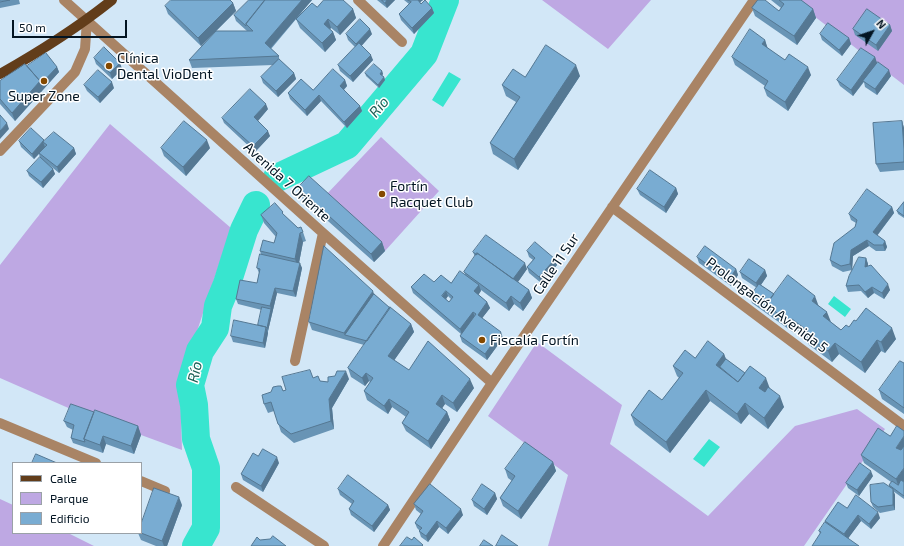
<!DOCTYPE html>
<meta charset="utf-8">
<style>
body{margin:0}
#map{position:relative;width:904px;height:546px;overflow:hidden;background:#d2e7f7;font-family:"Exo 2",sans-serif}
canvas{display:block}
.legend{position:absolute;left:12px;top:462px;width:130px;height:72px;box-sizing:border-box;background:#fff;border:1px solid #9aa1a7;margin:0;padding:5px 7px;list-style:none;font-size:12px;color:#021422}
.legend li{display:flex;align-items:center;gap:8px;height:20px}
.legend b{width:20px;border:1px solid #9aa1a7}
.north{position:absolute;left:852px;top:12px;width:40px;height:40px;-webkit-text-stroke:3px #fff;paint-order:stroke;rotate:50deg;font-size:11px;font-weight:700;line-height:16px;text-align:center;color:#021422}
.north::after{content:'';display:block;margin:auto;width:14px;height:18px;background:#021422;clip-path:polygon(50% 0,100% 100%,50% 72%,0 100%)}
.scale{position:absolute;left:12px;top:20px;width:115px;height:18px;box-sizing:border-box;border:2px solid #021422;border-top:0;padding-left:5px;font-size:12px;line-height:14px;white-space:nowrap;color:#021422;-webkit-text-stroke:3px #fff;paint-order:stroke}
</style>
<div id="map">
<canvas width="904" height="546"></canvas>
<ul class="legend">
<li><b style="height:5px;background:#623d1a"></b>Calle</li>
<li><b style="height:11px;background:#bea8e3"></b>Parque</li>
<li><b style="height:11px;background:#79acd2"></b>Edificio</li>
</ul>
<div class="north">N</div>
<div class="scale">50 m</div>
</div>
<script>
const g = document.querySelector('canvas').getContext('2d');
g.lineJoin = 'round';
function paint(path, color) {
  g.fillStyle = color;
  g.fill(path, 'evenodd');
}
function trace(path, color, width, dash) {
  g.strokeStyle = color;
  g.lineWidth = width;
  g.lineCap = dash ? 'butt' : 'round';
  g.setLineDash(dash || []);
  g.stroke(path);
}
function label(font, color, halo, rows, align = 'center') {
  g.font = font + ' "Exo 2",sans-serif';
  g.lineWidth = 3;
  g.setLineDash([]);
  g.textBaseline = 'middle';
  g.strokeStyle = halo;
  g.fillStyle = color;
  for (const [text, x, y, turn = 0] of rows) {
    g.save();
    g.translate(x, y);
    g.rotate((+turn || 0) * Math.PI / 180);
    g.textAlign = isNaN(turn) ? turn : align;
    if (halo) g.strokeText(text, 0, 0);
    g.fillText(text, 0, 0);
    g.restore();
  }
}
paint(new Path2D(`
 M542 0H651L608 49Z
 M793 0H904V85Z
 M110 124 231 228 180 383 182 450 73 410 0 378V265Z
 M381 137 439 191 385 251 325 196Z
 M537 342 622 405 610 444 708 516 795 426 857 409 885 429 804 546H548L568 475 488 416Z
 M0 499 13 505V533H68L94 546H0Z`), '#bea8e3');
paint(new Path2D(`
 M449 72 461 79 443 107 432 100Z
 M834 296 851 309 845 317 828 304Z
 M709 439 720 447 704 467 693 459Z`), '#38e5cf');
trace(new Path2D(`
 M277 178 347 145 424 54 445 0
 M196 546 206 528V468L196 439 194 405 190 385 200 351 215 328 218 306 227 284 244 230 256 205`), '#38e5cf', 28);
trace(new Path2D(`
 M64 0 323 233 492 383
 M358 0 402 42
 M0 151 75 72 85 49 87 20
 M612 207 904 426
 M295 361 323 233
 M0 423 96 463
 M141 481 165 491
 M236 487 324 546
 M383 546 492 383 754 0`), '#a98465', 10);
trace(new Path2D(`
 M0 74C39 52 77 28 112 0`), '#623d1a', 10);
paint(new Path2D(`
 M0 0H19L20 4 0 8Z
 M249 0H312L271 49 279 56V59L294 73 296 79 278 97 263 83 261 77 273 65 192 68 189 60 247 31 236 21 234 15Z
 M377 0H395L387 8Z
 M404 0H423L420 2 421 4 432 8 434 13 414 34 401 20 399 14 409 4Z
 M771 0H801L813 9 816 18 797 45 755 16 752 8 779 11 781 8Z
 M233 3 236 11 201 46 168 14 165 6Z
 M317 7 353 9 356 18 340 35 331 28 330 29 333 32 336 40 325 52 300 28 296 19Z
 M890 25 892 31 878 51 855 35 853 29Z
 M346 34H372L361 46 373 60 353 82 340 71 338 65 355 47 348 40Z
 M820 34 849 38 851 44 842 56 822 40Z
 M765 40 767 48 785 60 811 75 788 111 767 96 764 88 765 86 735 65 732 57Z
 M875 57 877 63 891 76 877 95 865 87 864 82 853 96 840 86 837 80Z
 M94 58 120 63 122 69 112 79 96 64Z
 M27 66 57 67 59 72 15 121 0 104V81Z
 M382 71 383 74 382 75 384 77 385 80 379 88 366 76 365 73Z
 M580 76 518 170 493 154 490 143 516 102 506 96 502 85 525 77Z
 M345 80 347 86 344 90 360 106 362 111 347 128 321 101 307 116 290 99 288 93 313 90Z
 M84 85 114 88 100 103 87 91Z
 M268 109 258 121 270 136 255 152 224 123 222 118Z
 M902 121 904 128V170L880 172 876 164Z
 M44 140V141L74 148 76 154 59 173 48 164 53 169 55 174 43 188 29 176 27 171 40 158 39 154 34 159 21 147 19 141Z
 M161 148H210L186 176 164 156Z
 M298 188 382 242 385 251 374 262 301 197Z
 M676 188 678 194 666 213 640 195 637 189Z
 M904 202V218L898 214 897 211Z
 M892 207 894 213 877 236 885 241 887 247 885 251H876L869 246 853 256 852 270 866 258 868 264V266L890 290 884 299 874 293 868 298 861 291 848 292 846 286 852 270 843 272 832 266 830 260 855 227 856 223 851 220 849 214Z
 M261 215H284L298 228 303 232 306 241 303 242 299 263 302 268 296 297 277 293 268 331V333L265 348 233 342 231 336 258 325 262 310 238 304 236 299 257 283 259 273 257 268 261 254 260 251 274 243 276 237 264 223Z
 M527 251 557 265 541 283 529 273 527 267 533 260 529 257Z
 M473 252 527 269 518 282 529 290 532 298 523 311 514 304 509 311 481 290 478 294 487 302 490 308 482 318 503 338 487 360 462 342 460 336 461 334 413 293 411 287 434 282 451 283 465 274 464 272 475 257ZM448 296 451 299 449 302 446 299Z
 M697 257 736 269 738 275 731 286 699 263Z
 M765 270 767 276 761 285 774 294 819 306 831 322 841 330 849 327 856 321 896 339 885 353 881 351 865 373 839 354 832 362 809 345 806 337 796 330 794 333 752 303 750 297 757 288 742 278 740 272Z
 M374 294 390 308 411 324 414 332 394 360 409 370 474 388 457 412 445 404 442 408 447 412 450 420 431 449 406 431 402 423 406 417 392 407 388 414 367 400 364 391 370 382 369 381 365 386 351 377 348 368 364 345 312 330 309 322Z
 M724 354 726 359 745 373 770 389 784 407 768 429 749 414 741 424 710 401 670 453 635 425 631 415 662 400 679 378 677 376 673 366 695 358Z
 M904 363V414L882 399 879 390Z
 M313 378 320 381 328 382 349 379 332 408 334 429 294 443 281 432 274 411 268 413 264 404 271 392 286 390Z
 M94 412 138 426 141 435 134 454 106 444 103 453 73 443 71 438 73 430 67 427 64 421Z
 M861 455 904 482V499L893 491 895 495V510L880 513 873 507 871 502 889 486V485L891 482 864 463Z
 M553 462 556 471 521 519 503 506 500 498 512 481 508 478 505 469Z
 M279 463 263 492 243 480 241 474Z
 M873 476 859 496 848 488 846 483Z
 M338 489 388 505 390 510 374 532 351 515 349 509 352 504 340 495Z
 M495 493 497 499 487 515 474 506 472 500Z
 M414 504 463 515 448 534 439 527 428 542 421 537 419 531H420L417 528 415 523 421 514 416 510Z
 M182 505 167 546H156L141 540 138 533H141Z
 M847 508 880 518 871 529 861 521 848 538 820 534 819 531 826 523 825 521Z`), '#6894b5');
paint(new Path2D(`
 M302 0H312L268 51 265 43Z
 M387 0H395L387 8 385 3Z
 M417 0H423L418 4Z
 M233 3 236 11 201 46 198 38Z
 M432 8 434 13 414 34 412 28Z
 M353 9 356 18 340 35 337 27Z
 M813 9 816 18 797 45 794 36Z
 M328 19 331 28 327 32 324 24Z
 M890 25 892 31 878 51 876 45Z
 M370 29 372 34 358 50 356 44Z
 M333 32 336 40 325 52 322 43Z
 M849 38 851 44 842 56 839 50Z
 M765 40 768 49 762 44Z
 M371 55 373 60 353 82 350 76Z
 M875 57 877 63 853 96 851 90Z
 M120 63 122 69 112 79 110 73Z
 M576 65 580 76 518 170 514 159Z
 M57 67 59 72 15 121 12 113 40 81Z
 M808 67 811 75 788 111 785 102Z
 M889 70 891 76 877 95 875 89Z
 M382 71 383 74 381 77 380 74Z
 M294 73 296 79 278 97 276 91Z
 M384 77 385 80 379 88 378 85Z
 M345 80 347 86 342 91 340 86Z
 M112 82 114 88 100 103 98 97Z
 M319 95 321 101 307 116 305 110Z
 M266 104 268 109 256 123 254 117Z
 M360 106 362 111 347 128 344 122Z
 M902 121 904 128V149Z
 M7 123 9 129 0 139V131Z
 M268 131 270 136 255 152 253 146Z
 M44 140 45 144 43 142 45 147 34 159 32 154Z
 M207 140 210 148 186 176 183 167Z
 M74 148 76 154 59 173 57 167Z
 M53 169 55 174 43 188 41 182Z
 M676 188 678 194 666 213 664 207Z
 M892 207 894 213 875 238 873 232Z
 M300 233 303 242 298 268 295 259Z
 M867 240 869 246 853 256 852 270 850 264 851 250Z
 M885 241 887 247 885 251 883 245Z
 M382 242 385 251 374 262 371 254Z
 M866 258 868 264V273L865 267Z
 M555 259 557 265 541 283 539 277Z
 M300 263 302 268 296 297 293 291Z
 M525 263 527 269 515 286 512 280Z
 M736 269 738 275 731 286 729 280Z
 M765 270 767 276 758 289 756 283Z
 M888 284 890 290 884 299 882 293Z
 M479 285 481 291 477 297 474 291Z
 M872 287 874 293 868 298 865 292Z
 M275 288 277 293 268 331 267 328 271 309 270 306Z
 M529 290 532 298 523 311 520 303Z
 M373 291 376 300 345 335 344 333Z
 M446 291 448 296 444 302 442 296Z
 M511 296 514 304 509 311 506 303Z
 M815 296 819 307 812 301Z
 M487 302 490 308 480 321 478 315Z
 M473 312 475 317 462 335 460 329Z
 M827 312 831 322 823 316Z
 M792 319 796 330 794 333 790 322Z
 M411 324 414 332 391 365 388 356Z
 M266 327 268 333 265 348 263 343Z
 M892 328 896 339 885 353 881 342Z
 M501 332 503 338 487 360 485 354Z
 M877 340 881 351 865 373 861 362Z
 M835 343 839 354 832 362 828 351Z
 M724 354 728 365 718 370 716 365Z
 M346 371 349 379 332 408 334 429 331 421 329 399Z
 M366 373 369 381 365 386 362 378Z
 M766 378 770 389 763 399 759 388Z
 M470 379 474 388 457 412 453 403Z
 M706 390 710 401 670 453 666 442Z
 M442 395 445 404 439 413 436 404Z
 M780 396 784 407 768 429 764 418Z
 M389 399 392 407 388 414 384 406Z
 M745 403 749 414 741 424 737 414Z
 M447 412 450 420 431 449 428 441Z
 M138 426 141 435 134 454 131 446Z
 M103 436 106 444 103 453 100 445Z
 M904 436V449L899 456 896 448Z
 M277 457 279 463 263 492 261 486Z
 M553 462 556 471 521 519 518 511Z
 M904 468V481L899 488 896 479Z
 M871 471 873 476 859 496 857 490Z
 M893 489 895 495V510L893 505Z
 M495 493 497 499 487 515 484 509Z
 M179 497 182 505 167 546H164L162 541Z
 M388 505 390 510 374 532 372 526Z
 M461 509 463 515 448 534 446 528Z
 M878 512 880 518 871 529 869 524Z
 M858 515 861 521 847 540 844 534Z
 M437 521 439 527 428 542 426 536Z`), '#557893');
const building = new Path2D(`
 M0 0H10L0 2Z
 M171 0H230L233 3 198 38 165 6Z
 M249 0H265L246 24V26L234 15Z
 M265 0H302L265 43 279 56 189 60 216 31H253L246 24Z
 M324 0H343L353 9 337 27 328 19 324 24 333 32 322 43 296 19 312 3 317 7Z
 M382 0H387L385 3Z
 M408 0H418L421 4 425 0 432 8 412 28 399 14 411 2Z
 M758 0H765L779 11 784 4 779 0H801L813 9 794 36 752 8Z
 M867 9 890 25 876 45 853 29Z
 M360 19 370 29 356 44 346 34Z
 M828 23 849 38 839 50 820 34Z
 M750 29 765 40 762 44 785 60 789 54 808 67 785 102 764 88 768 81 732 57Z
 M359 43 371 55 350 76 338 65Z
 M546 45 576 65 514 159 490 143 520 97 502 85 513 69 525 77Z
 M104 47 120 63 110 73 94 58Z
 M861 48 875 57 851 90 837 80Z
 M46 53 57 67 41 84 40 81 27 66Z
 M279 59 294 73 276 91 261 77Z
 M878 62 889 70 875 89 863 81Z
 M25 64 40 81 12 113 0 99V81Z
 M374 64 382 71 380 74 384 77 378 85 365 73Z
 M333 69 345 80 340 86 360 106 344 122 319 95 305 110 288 93 301 79 313 90Z
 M98 70 112 82 98 97 84 85Z
 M250 89 266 104 254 117 268 131 253 146 222 118Z
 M0 115 7 123 0 131Z
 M184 121 207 140 183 167 161 148Z
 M902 121 904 149V162L876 164 873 123Z
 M31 128 44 140 32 154 19 141Z
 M54 132 74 148 57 167 39 153 47 145 43 142Z
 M40 157 53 169 41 182 27 171Z
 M650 170 676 188 664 207 637 189Z
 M309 176 382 242 371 254 298 188Z
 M867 189 892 207 873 232 885 241 883 245H874L867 240 851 250 850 264 841 266 830 260 834 243 855 227 857 220 849 214Z
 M904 202V216L897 211Z
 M275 203 283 212 282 213 298 228 301 227 303 232 300 233 295 259 260 251 263 240 274 243 277 233 261 215Z
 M486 235 525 263 513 279 477 253V255L473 252Z
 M535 242 555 259 539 277 527 267 535 258 527 251Z
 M324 246 373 291 344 333 309 322Z
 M705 246 736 269 729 280 697 257Z
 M477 253 529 290 520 303 511 296 506 303 464 272Z
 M260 254 300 263 293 291 275 288 270 306 236 299 240 280 257 283 260 269 257 268Z
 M859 257 866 258 865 267 871 265 888 284 882 293 872 287 865 292 859 285 846 286 849 276Z
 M749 259 765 270 756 283 740 272Z
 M460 271 479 285 474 291 487 302 478 315 501 332 485 354 460 336 476 314 473 312 460 329 411 287 424 274 434 282 441 275 451 283ZM446 291 453 297 449 302 442 296Z
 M788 275 815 296 812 301 827 312 823 316 841 330 846 325 849 327 854 320 856 321 866 308 892 328 881 342 877 340 861 362 835 343 828 351 805 335 808 331 792 319 790 322 766 305Z
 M759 284 774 294 766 305 768 310 750 297Z
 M374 294 390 308 367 341 345 335Z
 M262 307 271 309 267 328 266 327 258 325Z
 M390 307 411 324 388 356 409 370 428 341 470 379 453 403 442 395 436 404 447 412 428 441 402 423 409 412 389 399 384 406 364 391 373 378 366 373 362 378 348 368Z
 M234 320 266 327 263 343 231 336Z
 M708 341 724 354 716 365 738 382 750 366 766 378 759 388 765 392 768 387 780 396 764 418 745 403 737 414 706 390 666 442 631 415 649 390 662 400 683 373 673 366 685 350 695 358Z
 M726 359 745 373 738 382 720 367Z
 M900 361 904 363V408L879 390Z
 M310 370 313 378 318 376 320 381 328 382V377L335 376 337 371H346L329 399 331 421 291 434 278 424 271 402 264 404 262 395 271 392 273 387 278 386H281L283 391 286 390 282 377Z
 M71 404 94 412 84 439 85 442 71 438 74 425 64 421Z
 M95 410 138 426 131 446 103 436 100 445 84 439Z
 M897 426 904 431V436L896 448 901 450 904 446V468L896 479 861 455 878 428 890 436Z
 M525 442 553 462 518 511 500 498 515 476 505 469Z
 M263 449 277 457 261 486 241 474 253 453 258 456Z
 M36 454 57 463H32Z
 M860 463 871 471 857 490 846 483Z
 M348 475 388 505 372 526 349 509 354 501 338 489Z
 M901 480 904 482V496L889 485 892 481 898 485Z
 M884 483 893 489V505L878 507 871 502 870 485Z
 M430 484 461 509 446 528 437 521 426 536 419 531 422 528 415 523 423 511 414 504Z
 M482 484 495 493 484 509 472 500Z
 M154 488 179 497 162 541 141 533V524Z
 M856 495 878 512 869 524 858 515 844 534 825 521 838 502 847 508Z
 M825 522 859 546H812L821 532 819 531Z
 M502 535 518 546H496Z
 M273 536 286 546H251L257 537 260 540 270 539Z
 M407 537 412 540 414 537 423 545 422 546H400Z
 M484 540 493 546H480Z`);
paint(building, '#79acd2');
trace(building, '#557893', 1);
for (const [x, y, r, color] of [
 [109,66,4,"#844900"],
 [44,81,4,"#844900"],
 [382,194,4,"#844900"],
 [482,340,4,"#844900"]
]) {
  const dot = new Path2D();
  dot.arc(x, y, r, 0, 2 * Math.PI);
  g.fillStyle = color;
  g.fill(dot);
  trace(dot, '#fff', 1.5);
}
label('14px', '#021422', '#fff', [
 ["Clínica",117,58],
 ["Dental VioDent",117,74],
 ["Super Zone",44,96,"center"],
 ["Fortín",390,186],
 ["Racquet Club",390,202],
 ["Fiscalía Fortín",490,340]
], 'left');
label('14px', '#021422', '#fff', [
 ["Avenida 7 Oriente",287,182,42],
 ["Calle 11 Sur",556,264,-56],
 ["Prolongación Avenida 5",767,305,37]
]);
label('italic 15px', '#1d6056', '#fff', [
 ["Río",379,107,-50],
 ["Río",195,372,-77]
]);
</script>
